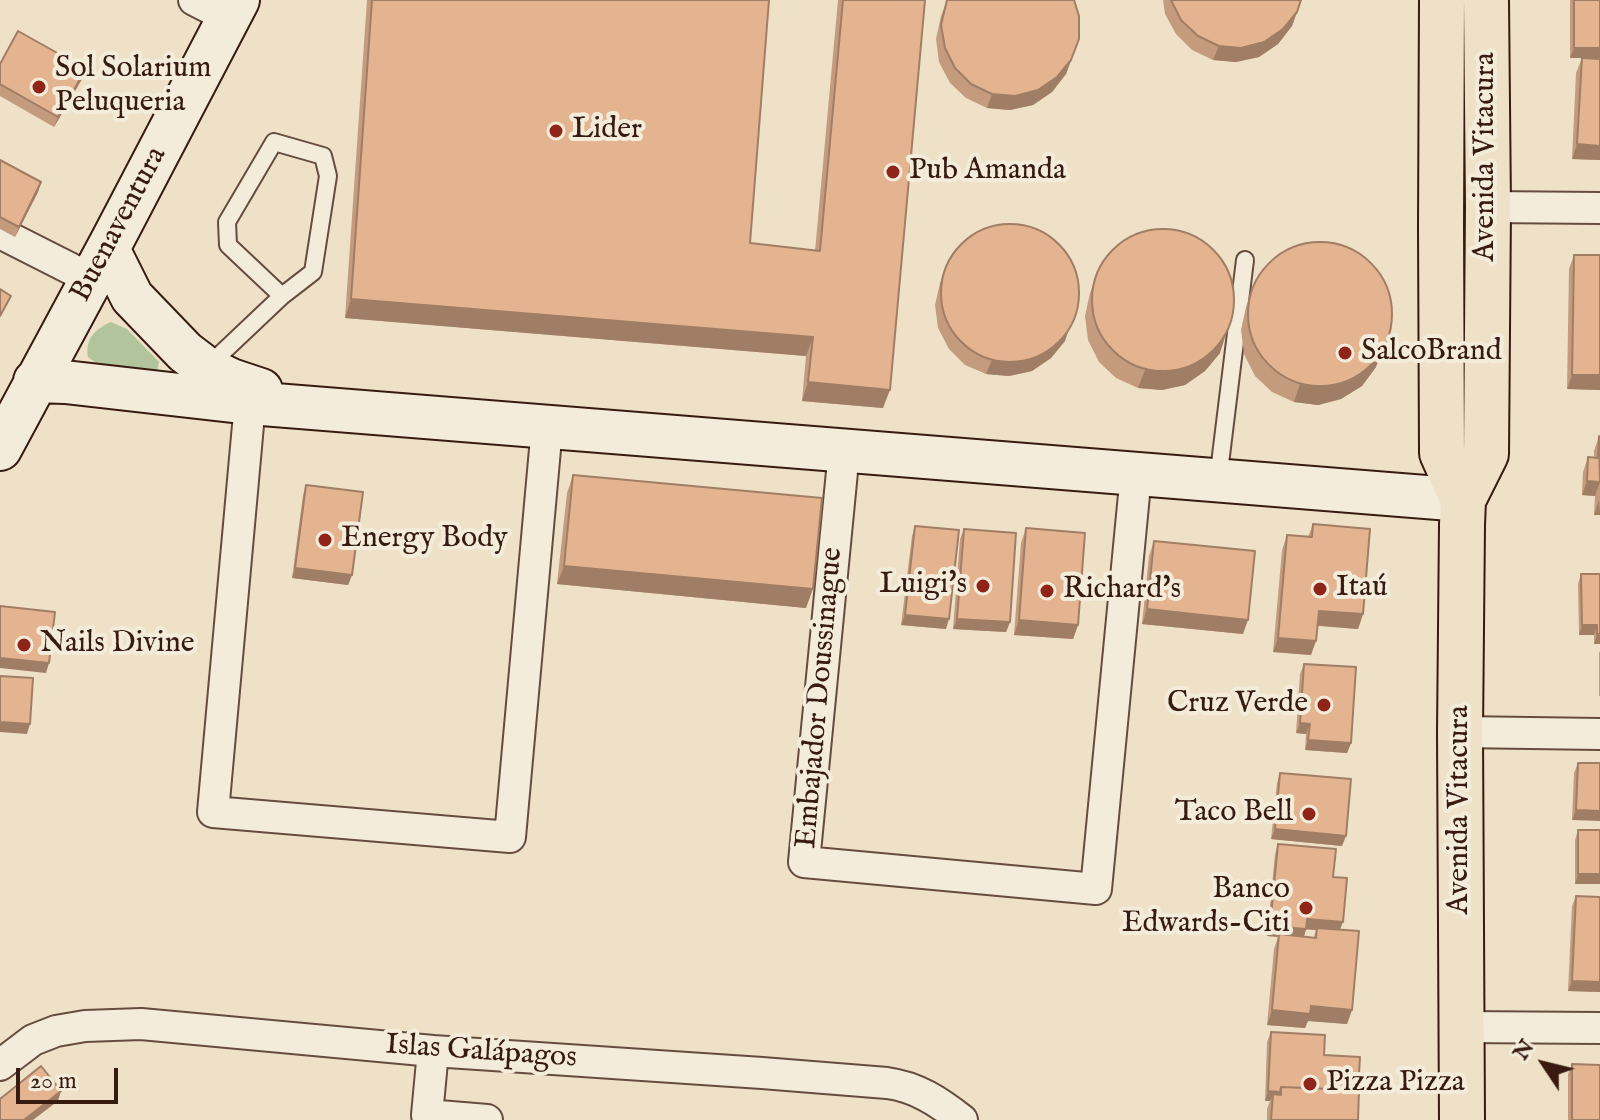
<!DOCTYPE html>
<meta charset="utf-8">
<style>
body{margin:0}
#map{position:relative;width:1600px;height:1120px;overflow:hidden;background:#eee1c8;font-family:"IM FELL English",serif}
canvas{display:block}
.north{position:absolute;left:1504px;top:1024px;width:80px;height:80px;-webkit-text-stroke:6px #f4ecdb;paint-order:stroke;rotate:305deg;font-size:22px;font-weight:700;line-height:32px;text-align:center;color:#381b10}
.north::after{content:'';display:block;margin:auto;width:28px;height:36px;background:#381b10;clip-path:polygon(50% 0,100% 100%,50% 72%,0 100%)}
.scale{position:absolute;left:16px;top:1068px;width:102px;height:36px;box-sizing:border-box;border:4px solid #381b10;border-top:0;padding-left:10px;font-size:24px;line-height:28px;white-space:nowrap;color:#381b10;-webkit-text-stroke:6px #f4ecdb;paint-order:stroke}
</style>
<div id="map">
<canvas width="1600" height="1120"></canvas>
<div class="north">N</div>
<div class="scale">20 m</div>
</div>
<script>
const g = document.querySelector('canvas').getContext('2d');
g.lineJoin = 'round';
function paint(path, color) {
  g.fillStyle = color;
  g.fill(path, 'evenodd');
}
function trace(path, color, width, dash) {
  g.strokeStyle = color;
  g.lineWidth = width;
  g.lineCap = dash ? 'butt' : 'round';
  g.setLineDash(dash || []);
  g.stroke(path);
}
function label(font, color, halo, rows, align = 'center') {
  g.font = font + ' "IM FELL English",serif';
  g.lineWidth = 8;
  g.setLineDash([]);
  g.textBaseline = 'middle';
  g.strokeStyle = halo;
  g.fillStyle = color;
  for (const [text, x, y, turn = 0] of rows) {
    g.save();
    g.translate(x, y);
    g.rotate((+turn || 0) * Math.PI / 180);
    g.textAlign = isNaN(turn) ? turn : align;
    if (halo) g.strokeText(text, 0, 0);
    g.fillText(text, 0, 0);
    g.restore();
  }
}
paint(new Path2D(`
 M1462 0H1465L1467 225 1464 437H1454Z
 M111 322 127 329 159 362 157 372 99 365 88 357C85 339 95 329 111 322Z`), '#b2c49b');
const lane = new Path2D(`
 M207 367 282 296 313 272 328 176 323 156 274 142 227 222 228 245 282 296
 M1218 480 1245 260`);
const street = new Path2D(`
 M194 0 229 18
 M1488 207 1600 208
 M0 233 91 279
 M250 403 213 812 510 837 547 427
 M844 451 804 862 1096 889 1136 474
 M1460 732 1600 734
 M1461 1027 1600 1028
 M433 1051 427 1115 487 1120
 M0 1065 33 1040 56 1031 85 1026 141 1024 433 1051 762 1073 887 1083C917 1087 939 1102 962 1120`);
const secondary = new Path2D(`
 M108 249 132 297 185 352 206 368 231 380 261 390
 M35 381 65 382 250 403 1463 500
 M0 449 112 241 238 0`);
const primary = new Path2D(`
 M1442 0 1441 227 1442 453 1463 500
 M1462 1120 1460 732 1462 525 1463 500 1486 454 1488 207 1486 0`);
trace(lane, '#664c3e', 20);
trace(street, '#664c3e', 34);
trace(secondary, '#381b10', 46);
trace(primary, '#381b10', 48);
trace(lane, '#f4ecdb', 16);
trace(street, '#f4ecdb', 30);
trace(secondary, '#f4ecdb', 42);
trace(primary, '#eee1c8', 44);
paint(new Path2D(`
 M367 0H769L750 243 815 251 838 0H925L883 408 802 401 806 356 345 318Z
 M947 0 1079 39 1066 74 1052 92 1033 105 1010 110 987 108 966 98 950 83 939 62 936 39 941 16Z
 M1163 0H1301L1292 26 1278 44 1259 57 1236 62 1213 60 1192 50 1176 34 1165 14Z
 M1570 0H1600V58H1570Z
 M1582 58 1600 160 1572 159 1576 73Z
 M0 64 86 69 82 79 54 127 0 96Z
 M0 160 41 182 38 192 15 237 0 229Z
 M1574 255 1600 390 1567 389 1569 269Z
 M945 268 1065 341 1051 358 1032 371 1009 376 986 374 965 365 949 349 938 328 935 305 940 283Z
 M1097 274 1220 353 1205 371 1185 385 1162 390 1138 388 1116 378 1099 362 1088 340 1085 316 1090 293Z
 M1252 288 1376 367 1362 386 1341 399 1318 405 1294 402 1272 392 1255 376 1244 354 1241 330 1246 307Z
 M1599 436H1600V515H1594L1595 496 1582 495 1583 472 1588 457H1594V451Z
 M573 475 806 608 557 584 567 493Z
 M306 485 352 575 348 585 292 578 303 495Z
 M1313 524 1363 614 1358 629 1317 626 1311 655 1273 652 1282 550 1287 535 1308 537Z
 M915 526 946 629 901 625 912 536Z
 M1026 528 1078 625 1073 639 1014 635 1021 543Z
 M964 529 1010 622 1006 632 953 629 960 539Z
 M1154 541 1243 634 1142 624 1149 556Z
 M1581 574H1600V644H1594V635H1579L1578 584Z
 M1600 651V696H1599V653Z
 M1304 664 1351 743 1347 753 1305 750 1306 734 1296 733 1300 674Z
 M1578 763H1600L1572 820 1574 773Z
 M1280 773 1342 846 1271 839 1277 783Z
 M1578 830H1600L1575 884V840Z
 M1278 844 1333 877 1352 1010 1347 1024 1308 1021 1305 1028 1267 1025 1274 949 1278 937 1267 936 1275 854ZM1306 929 1316 930 1314 937H1304Z
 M1576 896 1600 897V992L1568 991 1572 906Z
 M1271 1032 1324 1055 1358 1090V1120H1267V1109L1270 1101H1265L1267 1042Z
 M1572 1064 1600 1120H1568V1074Z`), '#c49b7c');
paint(new Path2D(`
 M1297 12 1292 26 1278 44 1259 57 1236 62 1213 60 1219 46Z
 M1574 48H1600V58H1570Z
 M1071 60 1066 74 1052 92 1033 105 1010 110 987 108 992 94Z
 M86 69 82 79 54 127 58 117Z
 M1577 144 1600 146V160L1572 159Z
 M41 182 38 192 15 237 19 227Z
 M351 299 813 337 806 356 345 318Z
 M1070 326 1065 341 1051 358 1032 371 1009 376 986 374 992 360Z
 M1226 334 1220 353 1205 371 1185 385 1162 390 1138 388 1145 370Z
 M1383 349 1376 367 1362 386 1341 399 1318 405 1294 402 1300 384Z
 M1572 375H1600V390L1567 389Z
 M808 382 890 390 883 408 802 401Z
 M1587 481 1600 482 1595 496 1582 495Z
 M1599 500 1600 515H1594Z
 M564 566 813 589 806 608 557 584Z
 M295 568 352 575 348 585 292 578Z
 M1147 609 1248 620 1243 634 1142 624Z
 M1319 611 1363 614 1358 629 1313 625Z
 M905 615 949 619 946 629 901 625Z
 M957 619 1010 622 1006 632 953 629Z
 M1019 620 1078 625 1073 639 1014 635Z
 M1582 625H1597L1594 635H1579Z
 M1597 634H1600V644H1594Z
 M1278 638 1316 641 1311 655 1273 652Z
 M0 658 49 663 46 673 0 668Z
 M0 722 30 724 27 734 0 732Z
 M1300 723 1310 724 1306 734 1296 733Z
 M1308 740 1351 743 1347 753 1305 750Z
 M1576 810 1600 811V821L1572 820Z
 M1275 829 1346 836 1342 846 1271 839Z
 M1578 874H1600V884H1575Z
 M1307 919 1343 922 1339 932 1304 929Z
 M1270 926 1306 929 1303 939 1267 936Z
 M1572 981 1600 982V992L1568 991Z
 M1311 1006 1352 1010 1347 1024 1308 1021 1305 1028 1267 1025 1272 1010Z
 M61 1091 58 1101 33 1120H24Z
 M1268 1091 1280 1092 1276 1102 1273 1094 1270 1101H1265Z`), '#a07e65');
const building = new Path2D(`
 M372 0H769L750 243 820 251 843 0H925L890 390 808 382 813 337 351 299Z
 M947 0H1074L1079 16V39L1071 60 1057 77 1038 90 1015 96 992 94 971 84 955 68 945 48 941 25Z
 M1171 0H1301L1297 12 1283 29 1264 42 1241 48 1219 46 1198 36 1181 20Z
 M1574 0H1600V48H1574Z
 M18 31 86 69 58 117 0 84V64Z
 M1582 58 1600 59V146L1577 144Z
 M0 160 41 182 19 227 0 217Z
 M941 293a69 69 0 1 1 138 0a69 69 0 1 1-138 0Z
 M1092 300a71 71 0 1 1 142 0a71 71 0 1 1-142 0Z
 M1248 314a72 72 0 1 1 144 0a72 72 0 1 1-144 0Z
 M1574 255H1600V375H1572Z
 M0 289 11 296 0 316Z
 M1599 436 1600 482 1587 481 1588 457 1598 458Z
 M573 475 822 498 813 589 564 566Z
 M306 485 363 492 352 575 295 568Z
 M1313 524 1370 529 1363 614 1319 611 1316 641 1278 638 1287 535 1312 537Z
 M915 526 959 530 949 619 905 615Z
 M1026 528 1085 533 1078 625 1019 620Z
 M964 529 1016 533 1010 622 957 619Z
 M1154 541 1255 551 1248 620 1147 609Z
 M1581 574H1600V634H1597V625H1582Z
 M0 606 55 612 49 663 0 658Z
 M1304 664 1356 667 1351 743 1308 740 1310 724 1300 723Z
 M0 676 33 678 30 724 0 722Z
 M1578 763H1600V811L1576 810Z
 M1280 773 1351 779 1346 836 1275 829Z
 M1578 830H1600V874H1578Z
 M1278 844 1336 849 1333 877 1347 878 1343 922 1307 919 1306 929 1270 926Z
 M1576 896 1600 897V982L1572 981Z
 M1317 928 1359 931 1352 1010 1311 1006 1310 1014 1272 1010 1279 934 1316 938Z
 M1271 1032 1325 1035 1324 1055 1360 1057 1358 1090 1281 1087 1280 1092 1268 1091Z
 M1572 1064 1600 1065V1120H1572Z
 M41 1066 61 1091 24 1120H0V1099Z
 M1281 1087 1359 1090 1358 1120H1271L1273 1094 1281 1095Z`);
paint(building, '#e4b490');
trace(building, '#a07e65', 2);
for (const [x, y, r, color] of [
 [39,87,8,"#8f2418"],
 [556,131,8,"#8f2418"],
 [893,172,8,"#8f2418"],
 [1345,353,8,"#8f2418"],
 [325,540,8,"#8f2418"],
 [983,586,8,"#8f2418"],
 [1320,589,8,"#8f2418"],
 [1047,591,8,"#8f2418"],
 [24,645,8,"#8f2418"],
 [1324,705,8,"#8f2418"],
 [1309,814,8,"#8f2418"],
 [1306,908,8,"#8f2418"],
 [1310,1084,8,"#8f2418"]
]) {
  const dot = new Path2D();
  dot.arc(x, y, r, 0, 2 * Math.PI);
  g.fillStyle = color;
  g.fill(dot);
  trace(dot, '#f4ecdb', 3);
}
label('30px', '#381b10', '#f4ecdb', [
 ["Sol Solarium",55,70],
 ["Peluqueria",55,104],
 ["Lider",572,131],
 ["Pub Amanda",909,172],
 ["SalcoBrand",1361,353],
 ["Energy Body",341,540],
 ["Luigi's",967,586,"right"],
 ["Itaú",1336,589],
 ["Richard's",1063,591],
 ["Nails Divine",40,645],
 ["Cruz Verde",1308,705,"right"],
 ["Taco Bell",1293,814,"right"],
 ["Banco",1290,891,"right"],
 ["Edwards-Citi",1290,925,"right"],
 ["Pizza Pizza",1326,1084]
], 'left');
label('30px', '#381b10', '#f4ecdb', [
 ["Avenida Vitacura",1487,157,-90],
 ["Buenaventura",120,225,-62],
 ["Embajador Doussinague",821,698,-85],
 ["Avenida Vitacura",1461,810,-90],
 ["Islas Galápagos",481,1053,4]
]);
</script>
